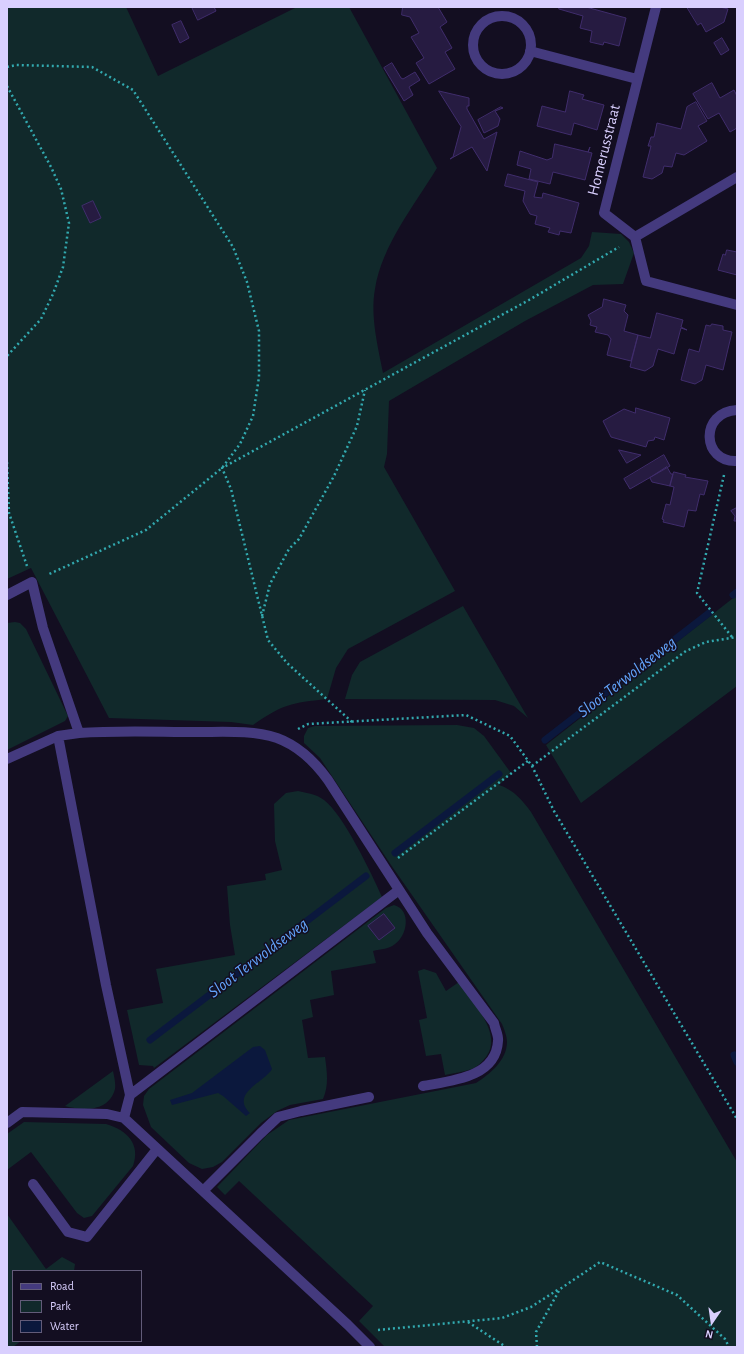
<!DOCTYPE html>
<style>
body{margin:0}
#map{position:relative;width:744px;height:1354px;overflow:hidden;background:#130e21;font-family:"Alegreya Sans",sans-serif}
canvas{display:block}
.frame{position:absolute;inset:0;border:8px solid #d9cffe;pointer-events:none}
.legend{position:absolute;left:12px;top:1270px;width:130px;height:72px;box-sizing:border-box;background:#130e21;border:1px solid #625b79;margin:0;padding:5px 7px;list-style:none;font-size:12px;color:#d9cffe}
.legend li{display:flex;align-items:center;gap:8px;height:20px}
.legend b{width:20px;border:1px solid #625b79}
.north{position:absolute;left:692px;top:1302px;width:40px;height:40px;-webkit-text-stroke:3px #130e21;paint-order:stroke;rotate:193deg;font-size:11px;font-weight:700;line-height:16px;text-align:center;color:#d9cffe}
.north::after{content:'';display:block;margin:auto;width:14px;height:18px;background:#d9cffe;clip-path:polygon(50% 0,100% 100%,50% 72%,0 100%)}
</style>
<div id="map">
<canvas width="744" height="1354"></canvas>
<div class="frame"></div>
<ul class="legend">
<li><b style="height:5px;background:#443a7e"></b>Road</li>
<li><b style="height:11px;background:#11292b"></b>Park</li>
<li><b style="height:11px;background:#0b183d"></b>Water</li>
</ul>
<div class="north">N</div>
</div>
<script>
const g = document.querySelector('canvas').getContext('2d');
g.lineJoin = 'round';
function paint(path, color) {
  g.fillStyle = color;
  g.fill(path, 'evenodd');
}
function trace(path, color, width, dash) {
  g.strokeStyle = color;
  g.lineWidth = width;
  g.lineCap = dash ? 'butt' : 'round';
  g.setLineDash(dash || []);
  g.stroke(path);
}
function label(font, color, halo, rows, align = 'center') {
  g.font = font + ' "Alegreya Sans",sans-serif';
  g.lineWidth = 3;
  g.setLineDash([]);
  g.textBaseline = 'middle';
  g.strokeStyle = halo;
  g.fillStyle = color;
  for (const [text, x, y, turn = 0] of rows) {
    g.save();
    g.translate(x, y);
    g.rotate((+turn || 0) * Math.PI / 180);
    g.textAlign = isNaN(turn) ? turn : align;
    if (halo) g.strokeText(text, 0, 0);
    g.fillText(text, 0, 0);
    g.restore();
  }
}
paint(new Path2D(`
 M7 7H126L158 76 297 7H349L437 168C414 206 382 245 375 289 370 316 378 347 383 373L581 258 589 246 592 232 621 234 629 242 634 253 623 284 593 285 525 321 389 401 387 454 384 467 455 591 348 649 336 668 327 699C291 703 283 704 253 725L231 722 109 718 31 568 7 579Z
 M737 595V686L581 803 546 745Z
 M463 606 528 718 514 706 495 700 345 699 352 675 360 662Z
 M15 622 20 623 26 629 68 716 65 721 7 750V623Z
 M457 725 474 728 484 736 511 773 499 785C514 790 522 800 531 812L737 1162V1347H385L359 1321 373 1306 239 1181 225 1195 217 1187 267 1135 289 1120 476 1083C490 1074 507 1060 507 1042 507 1036 504 1029 502 1024L391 865 320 758 304 743V736L308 728 315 726Z
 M298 791C307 793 316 794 324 800 343 814 372 874 382 897L154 1068 153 1066 139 1065 127 1010 163 1003 156 969 235 955 230 925 227 886 266 880 265 874 282 870 275 841 274 804 286 793Z
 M394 905C412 910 407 936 395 944 389 949 381 949 373 951L376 963 331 971 334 995 310 1000 313 1017 302 1020 308 1058 325 1057C327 1072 329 1085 323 1099L290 1105 277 1111 261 1123 222 1162 213 1167 202 1169 189 1163 151 1127 143 1105 144 1096 149 1089 386 908Z
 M424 969 436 973 446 991 459 982C472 1002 504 1034 486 1057 482 1062 477 1067 472 1069 463 1072 453 1073 445 1075L441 1054 426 1056 419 1020 427 1018 418 971Z
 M113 1071C114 1076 116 1084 115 1089 109 1112 83 1111 65 1106Z
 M24 1122 106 1124C127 1130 141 1144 133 1166L92 1216 84 1218 77 1213 31 1152 7 1170V1134Z
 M7 1214 46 1269 62 1257 75 1264 74 1271H13V1341H21L13 1347H7Z`), '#11292b');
paint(new Path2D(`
 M260 1046 265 1050 272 1069C265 1082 230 1093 250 1113L246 1116 223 1096 218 1093 172 1105 170 1100 192 1093 253 1047Z`), '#0b183d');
trace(new Path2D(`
 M733 595 737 592
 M545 740 709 613
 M395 853 499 774
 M150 1040 366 876
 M734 1055 737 1062`), '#0b183d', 7);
const building = new Path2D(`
 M192 7H214L216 11 198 20Z
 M403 7H438L447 22 440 27 452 48 445 52 455 69 429 84 416 63 424 58 411 37 419 33 410 17 402 15Z
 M560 7H586L626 18 619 46 604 42 603 45 590 42 592 31 580 28 583 16 559 9Z
 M687 7H720L728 9 724 22 706 32 701 23 698 25Z
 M181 21 189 38 180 43 172 25Z
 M722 38 729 50 721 55 714 43Z
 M392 63 401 78 403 79 415 72 420 80 409 87 413 95 404 101 384 68Z
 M712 83 720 98 734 90 737 96V128L730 132 719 113 708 119 693 94Z
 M439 91 469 98V106H467V109L484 139 497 132 487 171 472 147 450 159 453 157 461 127Z
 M570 91 584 95 582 99 604 105 597 130 574 123 571 135 537 126 542 106 565 112Z
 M696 102 707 121 698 126 707 141 684 155 676 153 672 167 664 166 662 173 652 179 643 177 651 146H648L651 137H654L657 123 681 129 687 107Z
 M501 107 503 108 495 111 500 119 498 126 484 133 478 120Z
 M555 144 588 152 590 147 588 152 592 153 585 180 553 172 550 184 529 179 531 169 517 165 520 151 547 160 552 158Z
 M508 174 538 182 534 197 542 198 543 193 579 203 571 233 560 231 559 235 548 232 550 228 535 224 537 216 530 214 523 201 525 191 505 186Z
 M93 201 101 218 90 223 82 206Z
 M727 250 737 252V275L718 270 723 254 725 255Z
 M604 299 626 305 624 311 628 315 624 331 638 335 631 361 607 355 611 339 608 335 595 332 597 327 590 325 591 321 588 315 602 307Z
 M657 313 683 320 681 327 687 330 681 328 674 354 658 349 653 366 645 371 630 367 638 335 650 338Z
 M712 324 723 326V330L732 332 723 370 706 365 702 380 695 384 681 380 689 349 699 352 706 325 710 326Z
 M636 408 670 418 664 440 655 437 654 440 648 441 646 447 611 437 603 421 624 409 635 413Z
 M619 450 641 455 627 463Z
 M664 455 670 466 630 489 624 479Z
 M667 467 671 474H673L670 486 652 482 650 478Z
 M674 472 686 475 685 477 708 481 704 495 700 494 696 511 688 510 684 527 663 522 664 520 662 519 666 504 670 505 674 487 670 486Z
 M737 507V506V521H734L735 516 731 511Z
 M384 914 395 928 379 940 368 926Z`);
paint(building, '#261b41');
trace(building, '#402d6c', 1);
trace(new Path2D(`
 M7 67 16 65 92 67 133 90 233 247 247 282 259 331V377L253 416 240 444 222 468 146 530 47 575
 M7 86 51 167 61 189 69 223 63 267 53 294 41 319 7 356
 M7 462 9 513 27 566
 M724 475 697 593 732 637
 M262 616 270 584 289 549 299 539 334 476 357 426 365 390
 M352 722 287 663 268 640 231 489 222 468 529 300 619 247
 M298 729 308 724 466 715 510 736 532 766 554 811 737 1119
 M532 766 686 651 706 642 737 637
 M398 858 528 761
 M468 1322 506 1347
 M378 1330 502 1318 531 1307 559 1289
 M537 1347 536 1332 560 1289 600 1262 677 1295 725 1339 729 1347`), '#32a9af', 2.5, [2, 3]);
trace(new Path2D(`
 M656 7 604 213 635 237 646 281 737 305
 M473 45a29 29 0 1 1 58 0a29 29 0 1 1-58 0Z
 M530 51 637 79
 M635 237 737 177
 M737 410C699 412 702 463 737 461
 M7 595 32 582 43 628 79 733 58 736 7 759
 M79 733C119 730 158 732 198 732 224 732 252 730 277 738 299 746 315 762 328 780L427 933 494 1023C495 1029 499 1036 498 1041 496 1078 450 1081 423 1086
 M58 736 106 985 130 1095 124 1118
 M130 1095 399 890
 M7 1123 22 1112 107 1114 124 1118 203 1191 260 1134 278 1117 301 1111 369 1097
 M33 1184 68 1232 87 1237 157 1149
 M203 1191 348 1325 370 1347`), '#443a7e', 10);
label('16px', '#d9cffe', '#130e21', [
 ["Homerusstraat",604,150,-76]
]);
label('italic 17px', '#61a3fa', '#130e21', [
 ["Sloot Terwoldseweg",627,677,-38],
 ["Sloot Terwoldseweg",258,958,-37]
]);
</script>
